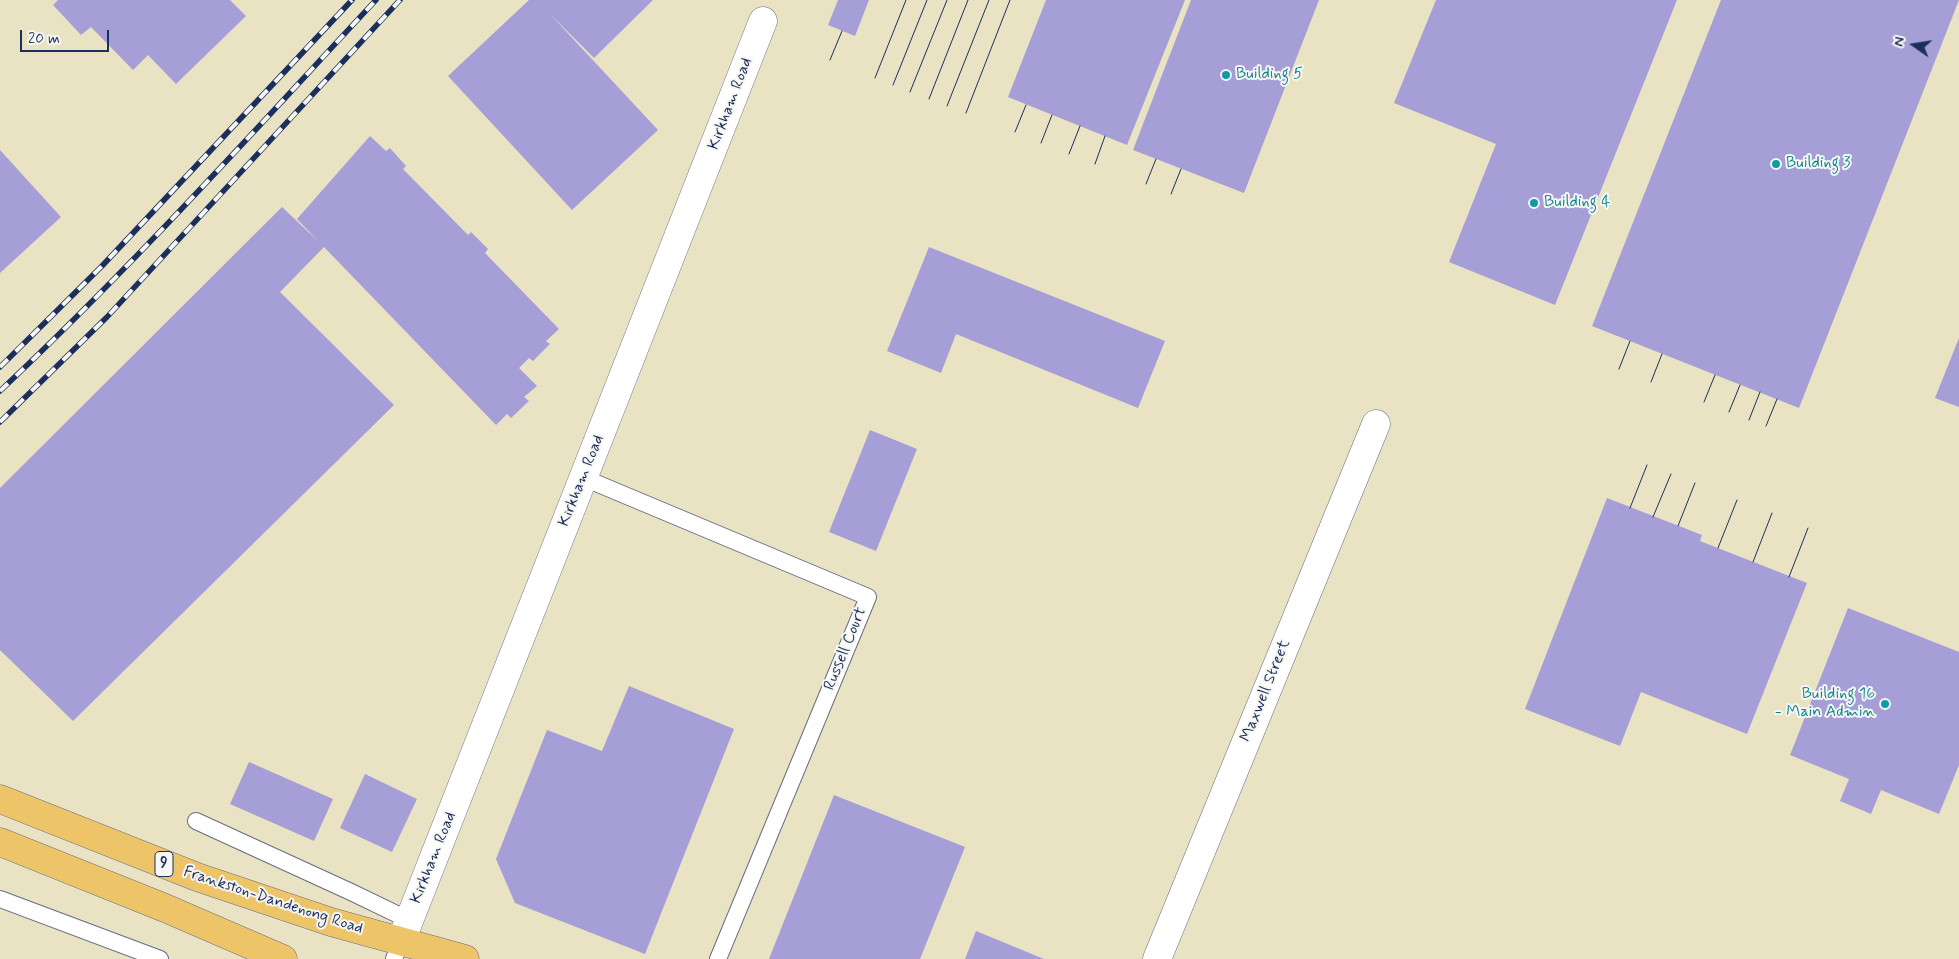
<!DOCTYPE html>
<style>
body{margin:0}
#map{position:relative;width:1959px;height:959px;overflow:hidden;background:#e9e3c4;font-family:Mynerve,sans-serif}
canvas{display:block}
.north{position:absolute;left:1889px;top:20px;width:50px;height:50px;-webkit-text-stroke:4px #f6f6f2;paint-order:stroke;rotate:283deg;font-size:14px;font-weight:700;line-height:20px;text-align:center;color:#1b2f5e}
.north::after{content:'';display:block;margin:auto;width:18px;height:22px;background:#1b2f5e;clip-path:polygon(50% 0,100% 100%,50% 72%,0 100%)}
.scale{position:absolute;left:20px;top:30px;width:89px;height:22px;box-sizing:border-box;border:2px solid #1b2f5e;border-top:0;padding-left:6px;font-size:15px;line-height:18px;white-space:nowrap;color:#1b2f5e;-webkit-text-stroke:4px #f6f6f2;paint-order:stroke}
</style>
<div id="map">
<canvas width="1959" height="959"></canvas>
<div class="north">N</div>
<div class="scale">20 m</div>
</div>
<script>
const g = document.querySelector('canvas').getContext('2d');
g.lineJoin = 'round';
function paint(path, color) {
  g.fillStyle = color;
  g.fill(path, 'evenodd');
}
function trace(path, color, width, dash) {
  g.strokeStyle = color;
  g.lineWidth = width;
  g.lineCap = dash ? 'butt' : 'round';
  g.setLineDash(dash || []);
  g.stroke(path);
}
function label(font, color, halo, rows, align = 'center') {
  g.font = font + ' Mynerve,sans-serif';
  g.lineWidth = 4;
  g.setLineDash([]);
  g.textBaseline = 'middle';
  g.strokeStyle = halo;
  g.fillStyle = color;
  for (const [text, x, y, turn = 0] of rows) {
    g.save();
    g.translate(x, y);
    g.rotate((+turn || 0) * Math.PI / 180);
    g.textAlign = isNaN(turn) ? turn : align;
    if (halo) g.strokeText(text, 0, 0);
    g.fillText(text, 0, 0);
    g.restore();
  }
}
paint(new Path2D(`
 M58 0H230L246 16 176 84 148 55 133 70 91 27 81 35 53 5Z
 M529 0H653L594 58 549 13 658 130 572 210 448 76Z
 M838 0H869L855 36 828 25Z
 M1046 0H1185L1127 145 1008 97Z
 M1191 0H1319L1244 193 1133 150Z
 M1436 0H1677L1555 305 1449 262 1496 144 1394 103Z
 M1721 0H1959L1799 408 1592 326Z
 M370 136 386 151 390 148 406 166 403 169 468 235 471 232 488 249 485 253 559 329 546 341 550 344 533 361 529 358 519 368 537 386 524 397 529 401 511 418 507 414 496 425 324 247 280 292 394 405 73 721 0 650V488L282 207 319 242 297 219Z
 M0 150 61 217 0 273Z
 M929 247 1165 341 1138 408 956 334 941 373 887 351Z
 M1959 338V407L1935 398Z
 M870 430 917 449 876 551 829 532Z
 M1607 498 1702 535 1700 541 1807 583 1747 734 1641 692 1620 746 1525 709Z
 M1848 608 1959 652V765L1939 814 1881 790 1871 814 1840 801 1849 779 1790 755Z
 M629 686 734 729 645 954 515 903 496 859 547 730 602 751Z
 M249 762 333 799 314 841 230 804Z
 M365 774 417 799 392 852 340 828Z
 M834 795 965 847 920 959H769Z
 M976 931 1044 959H965Z`), '#a69ed7');
const service = new Path2D(`
 M584 478 868 597 718 959
 M196 821 351 892 409 920
 M0 899 160 959
 M394 959 401 941`);
const minor = new Path2D(`
 M401 941 763 21
 M1157 959 1376 424`);
const trunk = new Path2D(`
 M0 799 197 877 331 922 465 959
 M0 842 165 908 283 959`);
trace(service, '#636e82', 18);
trace(minor, '#636e82', 29);
trace(trunk, '#636e82', 29);
trace(service, '#fff', 16);
trace(minor, '#fff', 28);
trace(trunk, '#eec469', 28);
trace(new Path2D(`
 M830 60 842 31
 M875 78 906 0
 M893 85 927 0
 M910 92 947 0
 M929 99 968 0
 M947 106 989 0
 M966 113 1010 0
 M1015 132 1026 105
 M1041 143 1052 115
 M1069 154 1080 126
 M1095 164 1105 136
 M1146 184 1156 159
 M1171 194 1181 169
 M1619 369 1630 341
 M1651 382 1662 354
 M1704 402 1715 375
 M1729 412 1740 385
 M1749 420 1760 392
 M1766 426 1777 399
 M1630 508 1647 465
 M1653 517 1671 474
 M1678 526 1695 483
 M1718 548 1737 500
 M1753 562 1772 513
 M1789 577 1808 528`), '#1b2f5e', 1);
const rail = new Path2D(`
 M0 367 102 266 352 0
 M0 391C132 267 253 132 376 0
 M0 422 107 317 400 0`);
trace(rail, '#1b2f5e', 5.5);
trace(rail, '#f6f6f2', 4, [11]);
for (const [x, y, r, color] of [
 [1226,75,5,"#0f9aa8"],
 [1776,164,5,"#0f9aa8"],
 [1534,203,5,"#0f9aa8"],
 [1885,704,5,"#0f9aa8"]
]) {
  const dot = new Path2D();
  dot.arc(x, y, r, 0, 2 * Math.PI);
  g.fillStyle = color;
  g.fill(dot);
  trace(dot, '#f6f6f2', 2);
}
for (const [x, y, w] of [
 [164,864,18]
]) {
  const box = new Path2D();
  box.roundRect(x - w / 2, y - 12.5, w, 25, 4);
  g.fillStyle = '#f6f6f2';
  g.fill(box);
  trace(box, '#1b2f5e', 1);
}
label('bold 15px', '#1b2f5e', null, [
 ["9",164,864]
]);
label('16px', '#0d838f', '#f6f6f2', [
 ["Building 5",1236,75],
 ["Building 3",1786,164],
 ["Building 4",1544,203],
 ["Building 16",1875,695,"right"],
 ["- Main Admin",1875,713,"right"]
], 'left');
label('16px', '#1b2f5e', '#f6f6f2', [
 ["Kirkham Road",731,104,-69],
 ["Kirkham Road",582,481,-68],
 ["Russell Court",846,649,-68],
 ["Maxwell Street",1266,691,-68],
 ["Kirkham Road",434,858,-68],
 ["Frankston-Dandenong Road",273,901,18]
]);
</script>
